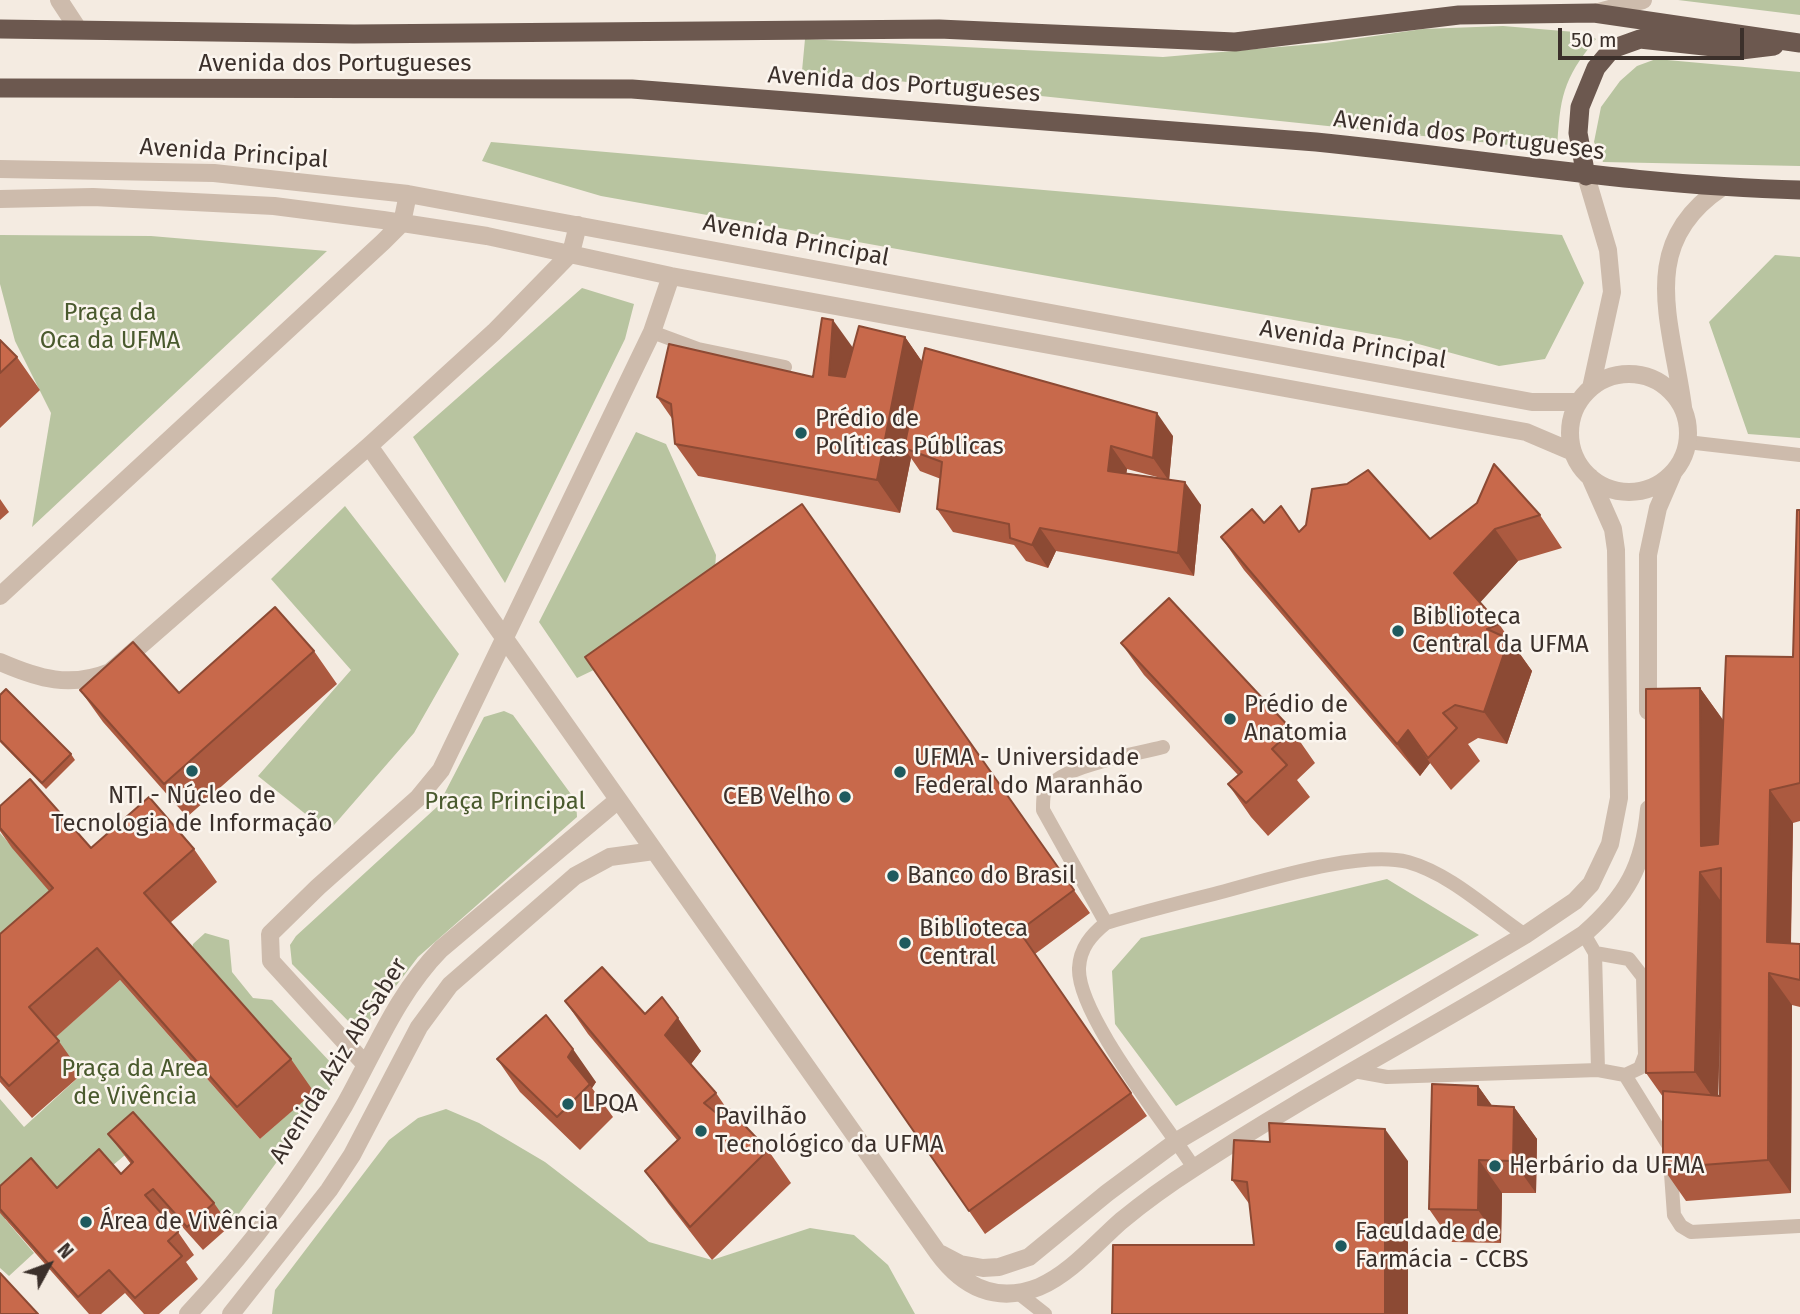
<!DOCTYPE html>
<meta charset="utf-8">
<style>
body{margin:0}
#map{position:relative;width:1800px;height:1314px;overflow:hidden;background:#f4ebe1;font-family:"Fira Sans",sans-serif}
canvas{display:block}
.north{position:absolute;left:14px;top:1230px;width:70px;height:70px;-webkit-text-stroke:5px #fbf5ee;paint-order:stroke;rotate:49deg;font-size:19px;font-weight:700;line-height:28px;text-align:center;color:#3b302b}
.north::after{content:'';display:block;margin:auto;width:24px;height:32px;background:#3b302b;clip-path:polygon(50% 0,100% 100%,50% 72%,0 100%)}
.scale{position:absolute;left:1558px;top:28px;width:186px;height:32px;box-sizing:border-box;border:4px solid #3b302b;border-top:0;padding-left:9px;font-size:21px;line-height:24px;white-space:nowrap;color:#3b302b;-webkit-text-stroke:5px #fbf5ee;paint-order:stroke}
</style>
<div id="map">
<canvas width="1800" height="1314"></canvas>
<div class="north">N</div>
<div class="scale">50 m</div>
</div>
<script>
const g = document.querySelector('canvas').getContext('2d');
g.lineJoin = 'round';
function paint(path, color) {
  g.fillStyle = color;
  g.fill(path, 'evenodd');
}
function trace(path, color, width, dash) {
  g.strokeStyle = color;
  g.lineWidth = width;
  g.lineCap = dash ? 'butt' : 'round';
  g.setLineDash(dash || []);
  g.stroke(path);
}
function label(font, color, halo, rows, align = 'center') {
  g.font = font + ' "Fira Sans",sans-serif';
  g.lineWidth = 5;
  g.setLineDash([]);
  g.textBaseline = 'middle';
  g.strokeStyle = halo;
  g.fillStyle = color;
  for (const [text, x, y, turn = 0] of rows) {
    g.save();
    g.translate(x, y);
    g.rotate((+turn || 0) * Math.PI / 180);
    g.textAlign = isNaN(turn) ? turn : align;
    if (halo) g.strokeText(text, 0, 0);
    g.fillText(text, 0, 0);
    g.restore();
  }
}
paint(new Path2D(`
 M1678 0H1800V15Z
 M1503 26 1587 33 1596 39C1562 80 1560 98 1557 150L802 71 805 39 1163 57 1326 43 1423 29Z
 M1656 59 1800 72V166L1603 162 1594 142 1601 107 1620 81 1637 66Z
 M491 142 1562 235 1584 283 1545 359 1499 366 1400 339 601 196 482 161Z
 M0 235 151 236 327 251 32 527 51 413 15 341 0 284Z
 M1775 255 1800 257V438L1748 434 1709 322Z
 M582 288 634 304 625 339 505 583 413 437Z
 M636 432 666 444 716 555 714 582 598 668 577 678 539 622Z
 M345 506 459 654 414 733 328 832 258 776 351 670 271 579Z
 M504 711 513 715 576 801 577 817 418 957 360 1033 292 964 290 945 296 936 438 806 484 717Z
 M0 833 76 920 0 984Z
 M1387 879 1479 935 1176 1106 1115 1024 1112 971 1141 938Z
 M205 933 229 940 232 972 253 998 272 1000 333 1065 335 1078 330 1089 230 1226 149 1135 112 1166 5 1219 34 1253 9 1276 0 1268V1099L24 1127 82 1074 52 1040 120 980 260 1139 313 1092 191 953 193 944Z
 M446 1109 479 1123 545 1162 649 1242 712 1260 810 1228 854 1235 888 1265 915 1314H272L275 1290 389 1140 418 1118Z`), '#b8c4a0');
trace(new Path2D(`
 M652 332 698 349 785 367
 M1687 442 1800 455
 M1106 923 1043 810C1043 805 1043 798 1044 794 1056 765 1134 755 1163 747
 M1584 934 1595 953 1629 959 1643 977 1645 1055 1640 1068 1625 1075 1669 1146 1674 1215 1681 1226 1691 1232 1799 1226
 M1595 953 1598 1070 1625 1075
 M1354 1071 1387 1077 1598 1070
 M1194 1168C1167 1125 1077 1015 1079 968 1080 948 1091 935 1106 923 1142 912 1178 903 1214 894 1264 881 1358 850 1408 862 1451 874 1489 911 1525 935
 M1017 1292 1045 1314`), '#cdbbac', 14);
trace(new Path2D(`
 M59 0 78 29
 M1595 13 1643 0
 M0 169 214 173 408 194 1532 402H1578
 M1586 176 1608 250 1612 292 1591 388
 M0 199 93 197 274 206 383 220 487 236 671 276 1526 432 1573 452
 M1570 433a59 59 0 1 1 118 0a59 59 0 1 1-118 0Z
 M1683 407C1672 323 1636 245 1721 188
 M369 446 938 1253C963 1287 996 1304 1039 1287 1070 1274 1096 1243 1121 1221 1144 1202 1169 1184 1194 1168 1320 1084 1457 1017 1584 934 1627 896 1644 866 1649 809
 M0 596 383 242 402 223 408 194
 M0 662C39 679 70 688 110 672L369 446 494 332 571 253 578 225
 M1648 711V555L1658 508 1674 471
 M365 1064 271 961 270 934 318 887 418 798 441 770 652 332 671 276
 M941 1254 960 1264 983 1268 999 1267 1029 1257 1107 1193 1177 1141 1525 935 1575 901 1591 884 1610 844 1619 798 1616 550 1613 529 1590 477
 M188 1314C246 1252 301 1180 344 1106 375 1051 396 995 441 949L618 800
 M231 1314 329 1190 352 1155 419 1027 450 985 575 876 610 857 654 851`), '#cdbbac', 18);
trace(new Path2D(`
 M0 29 354 34 939 29 1235 42 1459 15 1594 13 1800 43
 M0 88 632 89 1316 142C1478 158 1637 186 1800 190
 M1586 176 1578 133 1580 107 1596 68 1612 49 1640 39 1741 50 1774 46`), '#6c584f', 19);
paint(new Path2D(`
 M905 337 922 362 1173 436 1169 480 1201 505 1194 576 1056 551 1048 568 1026 561 1014 545 953 532 937 509 941 479 920 471 911 458 900 513 698 476 675 444 673 420 657 397 813 377 853 347ZM1127 469 1161 478 1126 473Z
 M0 340 17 357 40 390 0 428Z
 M0 499 9 512 0 520Z
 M802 504 1090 913 1035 954 1147 1116 985 1234 585 657Z
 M1800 510V821L1793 823 1791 944H1800V1007L1792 1005 1791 1193 1686 1201 1663 1168V1097L1646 1073 1700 688 1723 720 1793 657ZM1720 1022V1096L1718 1095Z
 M1540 515 1562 548 1518 561 1480 602 1499 624 1532 671 1507 744 1478 738 1468 744 1480 761 1451 790 1430 763 1420 776 1244 570 1221 537 1264 523 1299 532 1430 539Z
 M1121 643 1292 730 1315 763 1297 780 1310 797 1268 836 1251 817 1228 784 1238 775 1144 675Z
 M314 651 337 684 187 817 103 722 80 690 179 693Z
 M0 695 71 754 75 760 46 789 0 742Z
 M0 806 91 848 194 849 217 882 170 923 291 1059 314 1092 260 1139 120 980 56 1037 82 1074 32 1118 0 1082V934L49 891 12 848 0 831Z
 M565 1001 645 1014 701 1051 691 1064 716 1093 727 1109 768 1150 791 1183 712 1260 668 1203 645 1171 677 1140 588 1034Z
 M497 1059 596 1082 592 1088 613 1117 580 1150 520 1092Z
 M1478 1086 1492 1106 1514 1107 1537 1139 1536 1193H1502L1501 1243 1452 1242 1429 1209Z
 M108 1134 214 1203 230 1226 203 1250 169 1212 164 1216 178 1232 194 1255 186 1262 198 1279 159 1314H144L125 1293 101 1314H89L0 1213V1186L57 1188 121 1174 131 1164Z
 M1408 1161V1314H1112L1254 1245 1250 1205 1232 1180Z`), '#ac5a40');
paint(new Path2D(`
 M833 320 856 352 852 408 829 375Z
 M905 337 928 370 904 448 911 458 900 513 877 480Z
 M1157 413 1173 436 1169 481 1153 458Z
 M1111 446 1127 469 1124 494 1108 471Z
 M1185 482 1201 505 1194 576 1178 553Z
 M1040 528 1056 551 1048 568 1032 545Z
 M1495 529 1518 561 1477 606 1454 573Z
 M1509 639 1532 671 1507 744 1484 712Z
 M1700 688 1723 720 1724 873 1701 846Z
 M1408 730 1430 763 1420 776 1397 744Z
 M1770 790 1793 823 1790 975 1767 942Z
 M1700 872 1723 904 1718 1105 1695 1072Z
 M1769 973 1792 1005 1791 1193 1768 1160Z
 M678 1018 701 1051 688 1068 665 1035Z
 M573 1049 596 1082 592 1088 568 1057Z
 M1478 1086 1501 1118 1478 1105Z
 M1514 1107 1537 1139 1536 1193 1513 1161Z
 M1385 1129 1408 1161V1314H1385Z
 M1479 1160 1502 1193 1501 1243 1478 1210Z`), '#8c4a34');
const building = new Path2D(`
 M822 318 833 320 829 375 845 377 859 326 905 337 877 480 675 444 671 404 657 397 669 344 813 377Z
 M0 340 17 357 0 373Z
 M925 348 1157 413 1153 458 1111 446 1108 471 1185 482 1178 553 1040 528 1032 545 1010 538 1009 524 937 509 942 462 904 448Z
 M1494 464 1540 515 1495 529 1454 573 1499 624 1487 629 1509 639 1484 712 1455 705 1443 713 1457 728 1428 758 1408 730 1397 744 1221 537 1252 509 1264 523 1281 506 1299 532 1306 525 1312 489 1347 484 1368 470 1430 539 1477 503Z
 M802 504 1074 890 1019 931 1131 1093 969 1211 585 657Z
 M1797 510H1800V783L1770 790 1767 942 1800 944V980L1769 973 1768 1160 1663 1168V1091L1720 1096 1721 868 1700 872 1695 1072 1646 1073V689L1700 688 1701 846 1718 844 1726 656 1793 657Z
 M1169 598 1292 730 1272 749 1287 765 1246 803 1228 784 1242 772 1121 643Z
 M275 607 314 651 164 784 80 690 133 642 179 693Z
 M6 689 71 754 42 783 0 740V695Z
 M30 779 91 848 149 797 194 849 144 893 291 1059 237 1107 97 948 29 1007 59 1041 9 1086 0 1076V934L53 888 0 828V806Z
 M602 967 645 1014 662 997 678 1018 665 1035 716 1093 704 1103 715 1112 729 1109 768 1150 690 1227 645 1171 680 1138 565 1001Z
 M546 1015 573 1049 568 1057 590 1084 557 1117 497 1059Z
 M1432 1084 1478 1086V1105L1514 1107 1513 1161 1479 1160 1478 1210 1429 1209Z
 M133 1112 214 1203 187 1227 153 1189 145 1195 178 1232 168 1241 182 1256 135 1298 109 1270 78 1297 0 1209V1186L31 1158 57 1188 99 1149 121 1174 133 1162 108 1134Z
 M1269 1123 1385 1129V1314H1112L1113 1245H1254L1247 1182 1232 1180 1234 1140 1270 1142Z
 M0 1273 38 1314H0Z`);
paint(building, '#c8694b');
trace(building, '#8c4a34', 2);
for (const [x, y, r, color] of [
 [801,433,7,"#1f5a5e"],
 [1398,631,7,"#1f5a5e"],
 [1230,719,7,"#1f5a5e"],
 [192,771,7,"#1f5a5e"],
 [900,772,7,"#1f5a5e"],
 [845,797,7,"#1f5a5e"],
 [893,876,7,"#1f5a5e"],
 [905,943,7,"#1f5a5e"],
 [568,1104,7,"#1f5a5e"],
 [701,1131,7,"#1f5a5e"],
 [1495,1166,7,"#1f5a5e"],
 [86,1222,7,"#1f5a5e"],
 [1341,1246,7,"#1f5a5e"]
]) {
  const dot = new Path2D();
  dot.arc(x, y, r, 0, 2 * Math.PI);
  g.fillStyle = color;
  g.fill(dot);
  trace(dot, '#fbf5ee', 2.5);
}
label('24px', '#3b302b', '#fbf5ee', [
 ["Avenida dos Portugueses",335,64],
 ["Avenida dos Portugueses",904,85,4],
 ["Avenida dos Portugueses",1469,136,7],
 ["Avenida Principal",234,154,4],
 ["Avenida Principal",796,241,11],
 ["Avenida Principal",1353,345,10],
 ["Avenida Aziz Ab'Saber",339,1061,-58]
]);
label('24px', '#4a5a2e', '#fbf5ee', [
 ["Praça da",110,313],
 ["Oca da UFMA",110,341],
 ["Praça Principal",505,802],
 ["Praça da Area",135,1069],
 ["de Vivência",135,1097]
]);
label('24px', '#3b302b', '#fbf5ee', [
 ["Prédio de",815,419],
 ["Políticas Públicas",815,447],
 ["Biblioteca",1412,617],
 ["Central da UFMA",1412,645],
 ["Prédio de",1244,705],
 ["Anatomia",1244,733],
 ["UFMA - Universidade",914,758],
 ["Federal do Maranhão",914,786],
 ["NTI - Núcleo de",192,796,"center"],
 ["Tecnologia de Informação",192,824,"center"],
 ["CEB Velho",831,797,"right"],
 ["Banco do Brasil",907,876],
 ["Biblioteca",919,929],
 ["Central",919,957],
 ["LPQA",582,1104],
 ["Pavilhão",715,1117],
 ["Tecnológico da UFMA",715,1145],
 ["Herbário da UFMA",1509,1166],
 ["Área de Vivência",100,1222],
 ["Faculdade de",1355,1232],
 ["Farmácia - CCBS",1355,1260]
], 'left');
</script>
